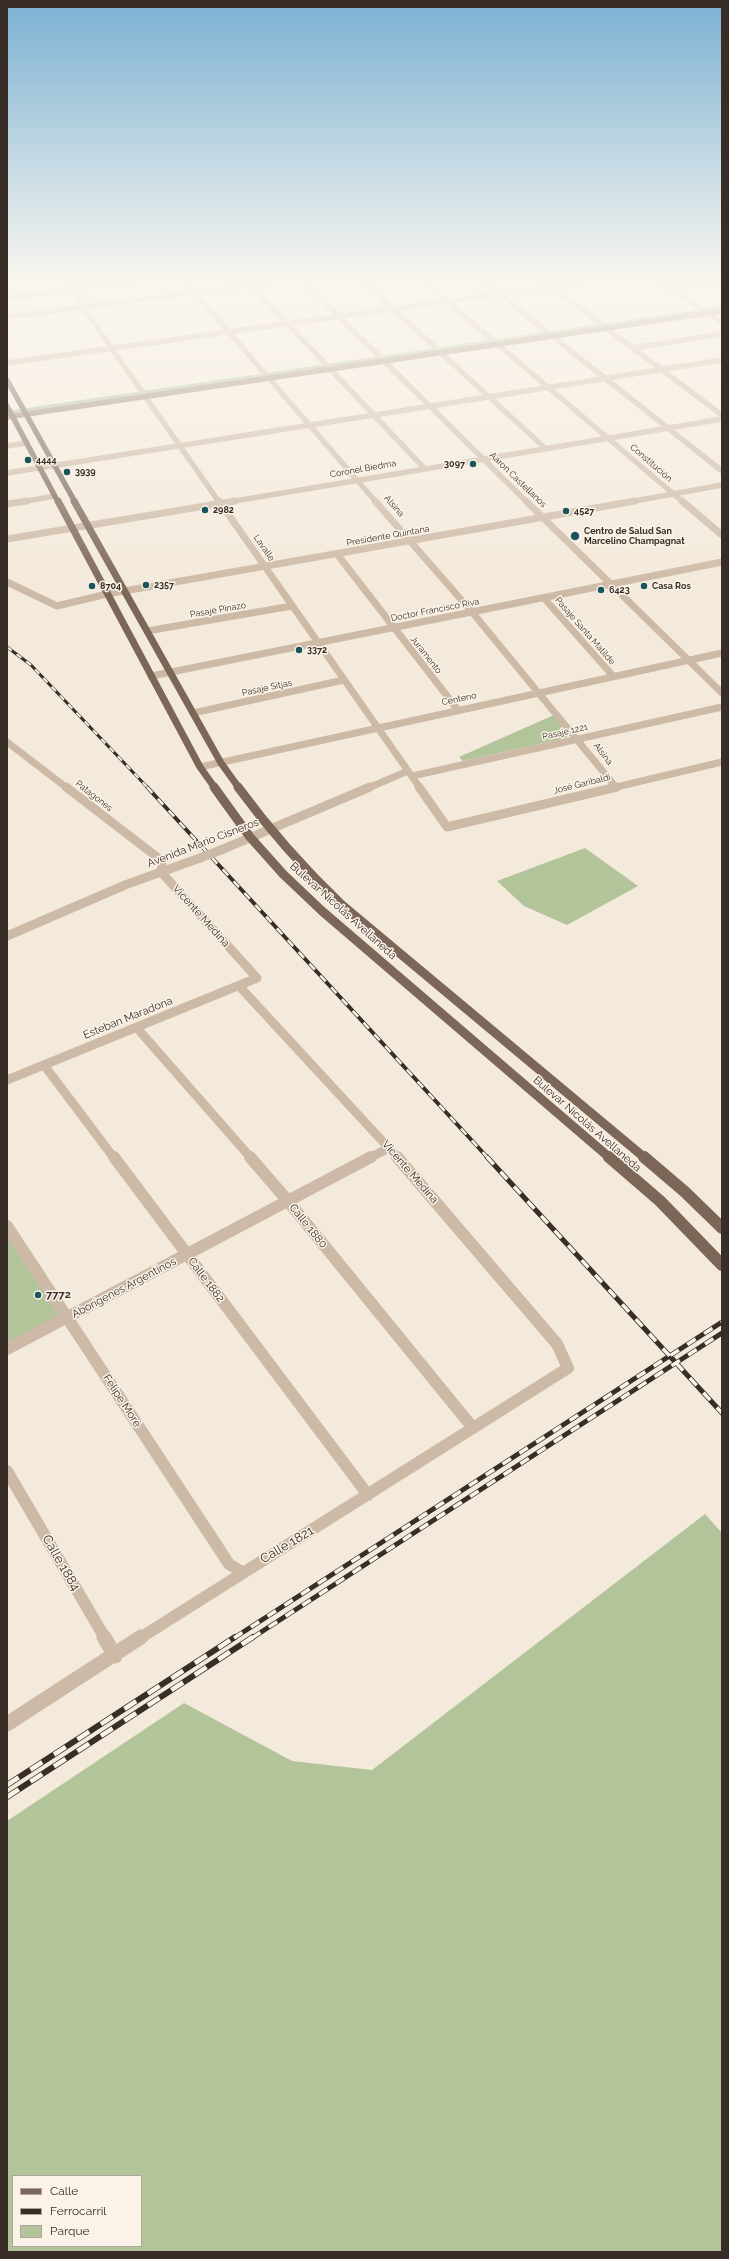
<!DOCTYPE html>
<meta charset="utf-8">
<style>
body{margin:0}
#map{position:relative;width:729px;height:2259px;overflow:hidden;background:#f4eadb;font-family:Raleway,sans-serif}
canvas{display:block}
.frame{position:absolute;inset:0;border:8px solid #382e27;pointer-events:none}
.legend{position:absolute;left:12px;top:2175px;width:130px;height:72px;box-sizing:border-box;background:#fbf3e8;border:1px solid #ada49b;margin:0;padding:5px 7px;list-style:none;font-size:12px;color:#382e27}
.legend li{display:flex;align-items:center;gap:8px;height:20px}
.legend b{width:20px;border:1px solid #ada49b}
</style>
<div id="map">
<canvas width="729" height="2259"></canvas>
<div class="frame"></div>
<ul class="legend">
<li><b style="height:5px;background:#7b6657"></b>Calle</li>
<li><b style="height:5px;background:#382e27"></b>Ferrocarril</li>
<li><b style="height:11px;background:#b3c49a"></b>Parque</li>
</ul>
</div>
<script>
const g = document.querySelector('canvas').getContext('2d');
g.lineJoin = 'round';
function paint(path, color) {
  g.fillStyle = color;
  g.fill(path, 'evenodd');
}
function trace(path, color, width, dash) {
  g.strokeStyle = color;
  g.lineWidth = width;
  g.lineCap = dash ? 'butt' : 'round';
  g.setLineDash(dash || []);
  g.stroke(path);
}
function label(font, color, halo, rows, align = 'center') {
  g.font = font + ' Raleway,sans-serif';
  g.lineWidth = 3;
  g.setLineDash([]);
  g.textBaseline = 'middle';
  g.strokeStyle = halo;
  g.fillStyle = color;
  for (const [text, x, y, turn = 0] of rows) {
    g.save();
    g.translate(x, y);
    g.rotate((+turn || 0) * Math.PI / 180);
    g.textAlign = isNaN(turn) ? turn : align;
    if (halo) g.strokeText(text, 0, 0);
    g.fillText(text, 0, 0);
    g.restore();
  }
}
paint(new Path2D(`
 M722 306V311L7 417V411Z
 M554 715 569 733 566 738 463 761 459 757Z
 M585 848 638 886 567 925 524 906 497 881Z
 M7 1226 67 1317 7 1349Z
 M705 1514 722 1533V2252H7V1821L184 1703 292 1761 372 1770ZM13 2176H141V2246H13Z`), '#b3c49a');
trace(new Path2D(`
 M64 280 219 502
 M184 280 376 502
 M302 280 527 502
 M362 280 436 348
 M422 280 683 502
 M482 280 547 332
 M542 280 722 415
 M657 280 722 322
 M248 282 424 468
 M670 289 722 282
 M7 298 145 280
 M7 317 290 280
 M552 336 722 471
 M632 348 722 334
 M441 353 545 448
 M7 363 599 280
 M7 446 27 443
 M7 473 722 360
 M21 502 55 496
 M229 502 722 419
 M629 502 722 485`), '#cdbaa6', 5.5);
trace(new Path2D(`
 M219 501 420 788
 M375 501 472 612 615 786
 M526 501 722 693
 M682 501 722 535
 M7 504 27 501
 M7 539 235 501
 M337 554 458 710
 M7 582 57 606 107 594 635 501
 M544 598 613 676
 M147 631 292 606
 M151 676 722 562
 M193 713 344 680
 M7 742 67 788
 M200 767 722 653
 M412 776 722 707
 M368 788 408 771
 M612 788 722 762`), '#cdbaa6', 7);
trace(new Path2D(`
 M419 787 447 827 617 787
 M221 850 370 787
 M7 936 125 885 200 858
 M240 987 398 1158
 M137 1028 251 1158
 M44 1065 114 1158
 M7 1080 257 978 161 872 162 864 157 857 66 787
 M369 1158 389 1148`), '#cdbaa6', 9);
trace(new Path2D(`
 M114 1157 368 1495
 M250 1157 288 1201 473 1428
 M7 1226 229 1564 242 1572
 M7 1349 371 1157
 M7 1471 105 1638
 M140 1638 568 1368 557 1344 397 1157`), '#cdbaa6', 12);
trace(new Path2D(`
 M104 1637 115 1656
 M7 1724 141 1637`), '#cdbaa6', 15);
trace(new Path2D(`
 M7 417 722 311`), '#a08977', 5.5);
trace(new Path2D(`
 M7 380 75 502
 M7 406 58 502`), '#7b6657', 5.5);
trace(new Path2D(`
 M58 501 200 767 215 788
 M74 501 221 763 239 788`), '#7b6657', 7);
trace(new Path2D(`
 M214 787 250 837 283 874 322 911 610 1158
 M238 787C271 832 301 866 342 905L645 1158`), '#7b6657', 9);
trace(new Path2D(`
 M609 1157 660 1201 722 1265
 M644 1157 685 1192 722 1228`), '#7b6657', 12);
const railFar3 = new Path2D(`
 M7 647 31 665 148 788`);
const railFar2 = new Path2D(`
 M147 787 488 1158`);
const railFar1 = new Path2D(`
 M487 1157 722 1413
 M234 1638 722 1322
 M252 1638 722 1333`);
const rail = new Path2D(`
 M7 1785 235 1637
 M7 1797 253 1637`);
trace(railFar3, '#382e27', 3);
trace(railFar2, '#382e27', 4);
trace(railFar1, '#382e27', 5);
trace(rail, '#382e27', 6);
trace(railFar3, '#fbf3e8', 2, [6]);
trace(railFar2, '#fbf3e8', 2.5, [8]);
trace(railFar1, '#fbf3e8', 3.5, [10]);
trace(rail, '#fbf3e8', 4.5, [14]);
trace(new Path2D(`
 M200 858 221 850`), '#cdbaa6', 9);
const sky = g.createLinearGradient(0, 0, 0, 596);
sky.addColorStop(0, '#7bb1d3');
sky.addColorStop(0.47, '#faf6ef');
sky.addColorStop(1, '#faf6ef00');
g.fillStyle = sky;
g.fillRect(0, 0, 729, 596);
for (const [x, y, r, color] of [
 [28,460,4,"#1a545c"],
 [473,464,4,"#1a545c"],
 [67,472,4,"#1a545c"],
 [205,510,4,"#1a545c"],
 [566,511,4,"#1a545c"],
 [575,536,5,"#1a545c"],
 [146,585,4,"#1a545c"],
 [92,586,4,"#1a545c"],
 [644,586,4,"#1a545c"],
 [601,590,4,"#1a545c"],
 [299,650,4,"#1a545c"],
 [38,1295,4,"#1a545c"]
]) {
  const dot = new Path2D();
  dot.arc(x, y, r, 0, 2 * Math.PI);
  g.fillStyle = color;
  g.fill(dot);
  trace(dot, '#fbf3e8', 1.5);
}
label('bold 9px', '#382e27', '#fbf3e8', [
 ["4444",36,460],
 ["3097",465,464,"right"],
 ["3939",75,472],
 ["2982",213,510],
 ["4527",574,511],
 ["Centro de Salud San",584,531],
 ["Marcelino Champagnat",584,541],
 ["2357",154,585],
 ["8704",100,586],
 ["Casa Ros",652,586],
 ["6423",609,590],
 ["3372",307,650]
], 'left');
label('9px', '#382e27', '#fbf3e8', [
 ["Constitución",651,463,41],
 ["Coronel Biedma",363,469,-10],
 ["Aaron Castellanos",518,480,44],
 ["Alsina",394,506,49],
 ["Presidente Quintana",388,536,-10],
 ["Lavalle",264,548,55],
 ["Pasaje Pinazo",218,610,-10],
 ["Doctor Francisco Riva",435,610,-11],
 ["Pasaje Santa Matilde",585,631,49],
 ["Juramento",426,655,52],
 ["Pasaje Sitjas",267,688,-12],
 ["Centeno",459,699,-12],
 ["Pasaje 1221",565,732,-13],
 ["Alsina",603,754,52],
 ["José Garibaldi",582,784,-14],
 ["Patagones",94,796,38]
]);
label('11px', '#382e27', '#fbf3e8', [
 ["Avenida Mario Cisneros",203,843,-21],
 ["Bulevar Nicolás Avellaneda",343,911,42],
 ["Vicente Medina",201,916,48],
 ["Esteban Maradona",128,1018,-22],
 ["Bulevar Nicolás Avellaneda",587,1124,41],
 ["Vicente Medina",410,1172,49],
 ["Calle 1880",308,1226,51],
 ["Calle 1882",206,1280,53],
 ["Aborígenes Argentinos",124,1288,-28],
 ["Felipe Moré",122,1401,57]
]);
label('bold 11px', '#382e27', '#fbf3e8', [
 ["7772",46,1295]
], 'left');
label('13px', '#382e27', '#fbf3e8', [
 ["Calle 1821",287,1545,-31],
 ["Calle 1884",61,1563,60]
]);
</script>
